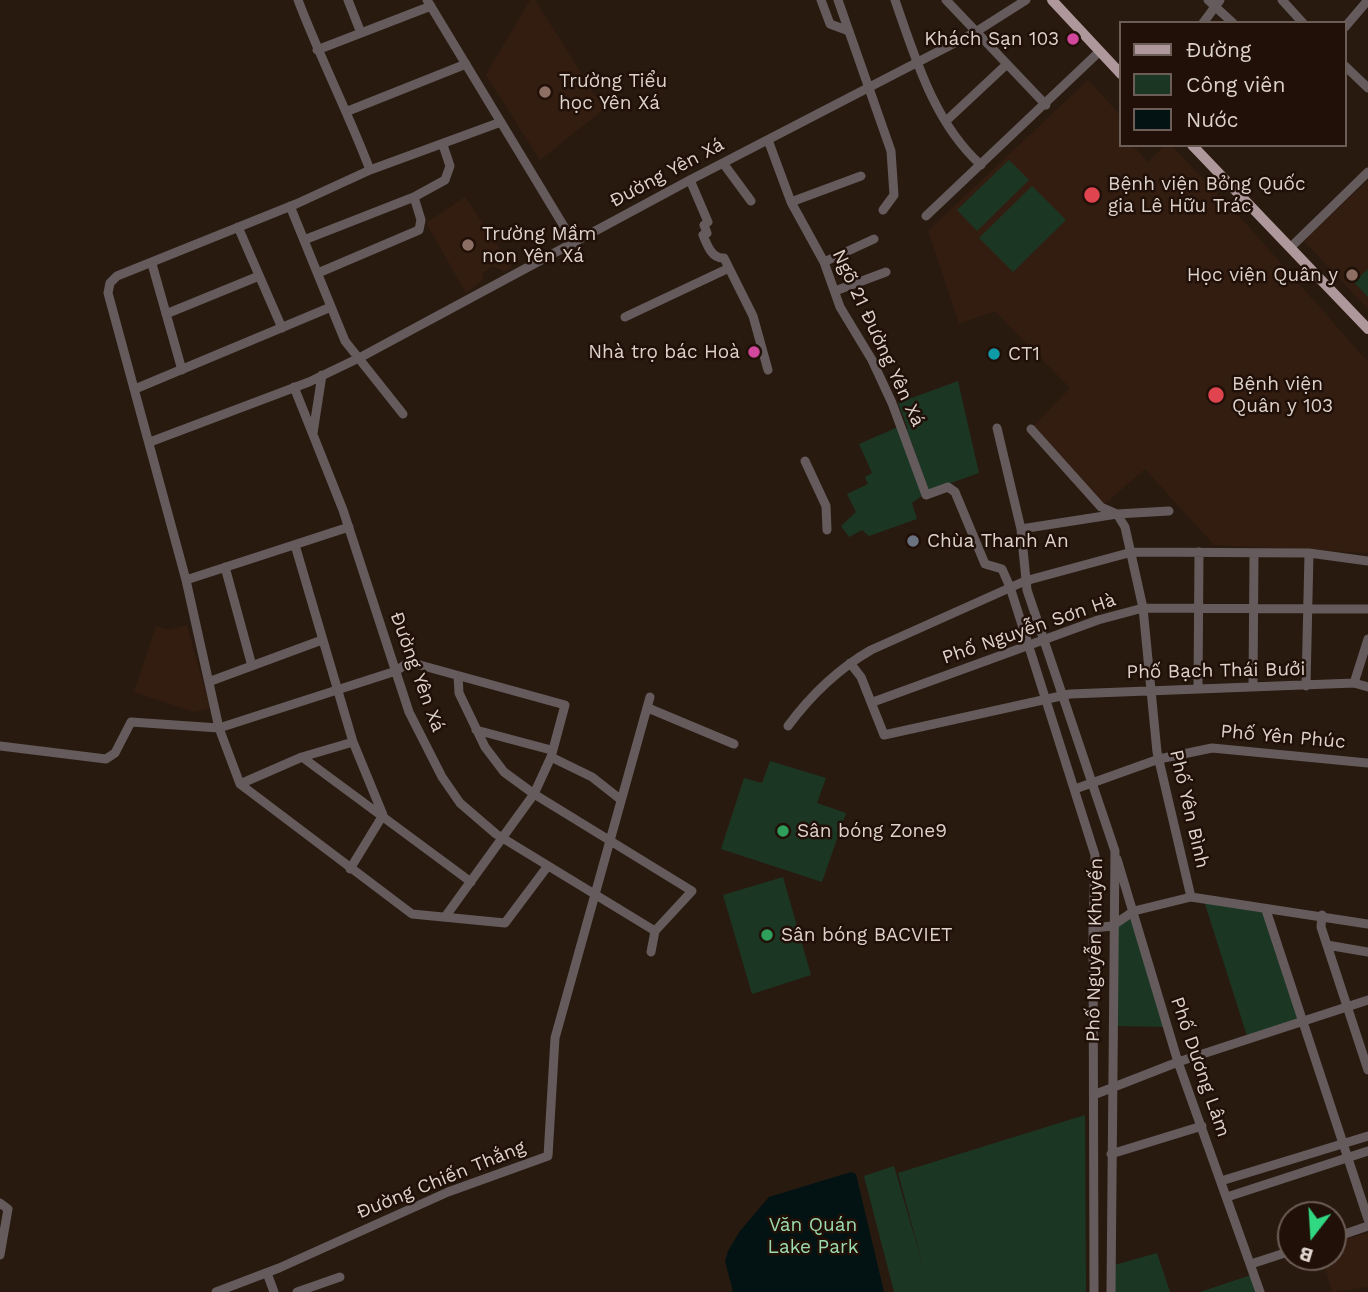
<!DOCTYPE html>
<meta charset="utf-8">
<style>
body{margin:0}
#map{position:relative;width:1368px;height:1292px;overflow:hidden;background:#291a10;font-family:"Work Sans",sans-serif}
canvas{display:block}
.legend{position:absolute;left:1119px;top:21px;width:228px;height:126px;box-sizing:border-box;background:#201008;border:2px solid #6c5e56;margin:0;padding:9px 12px;list-style:none;font-size:21px;color:#ddd2cc}
.legend li{display:flex;align-items:center;gap:14px;height:35px}
.legend b{width:35px;border:2px solid #6c5e56}
.north{position:absolute;left:1277px;top:1201px;width:70px;height:70px;box-sizing:border-box;background:#201008;border:2px solid #6c5e56;border-radius:50%;rotate:197deg;font-size:19px;font-weight:700;line-height:28px;text-align:center;color:#ddd2cc}
.north::after{content:'';display:block;margin:auto;width:24px;height:32px;background:#31d882;clip-path:polygon(50% 0,100% 100%,50% 72%,0 100%)}
</style>
<div id="map">
<canvas width="1368" height="1292"></canvas>
<ul class="legend">
<li><b style="height:9px;background:#ae989b"></b>Đường</li>
<li><b style="height:19px;background:#1c3624"></b>Công viên</li>
<li><b style="height:19px;background:#031314"></b>Nước</li>
</ul>
<div class="north">B</div>
</div>
<script>
const g = document.querySelector('canvas').getContext('2d');
g.lineJoin = 'round';
function paint(path, color) {
  g.fillStyle = color;
  g.fill(path, 'evenodd');
}
function trace(path, color, width, dash) {
  g.strokeStyle = color;
  g.lineWidth = width;
  g.lineCap = dash ? 'butt' : 'round';
  g.setLineDash(dash || []);
  g.stroke(path);
}
function label(font, color, halo, rows, align = 'center') {
  g.font = font + ' "Work Sans",sans-serif';
  g.lineWidth = 5;
  g.setLineDash([]);
  g.textBaseline = 'middle';
  g.strokeStyle = halo;
  g.fillStyle = color;
  for (const [text, x, y, turn = 0] of rows) {
    g.save();
    g.translate(x, y);
    g.rotate((+turn || 0) * Math.PI / 180);
    g.textAlign = isNaN(turn) ? turn : align;
    if (halo) g.strokeText(text, 0, 0);
    g.fillText(text, 0, 0);
    g.restore();
  }
}
paint(new Path2D(`
 M530 0H535L604 109 540 160 486 75Z
 M1088 80 1121 116V145H1132L1148 162 1165 145H1171L1249 227 1368 362V553L1214 545 1145 469 1101 507 1031 429 1070 388 995 311 959 324 928 231Z
 M1368 180V309L1304 241Z
 M465 197 512 267 504 272 493 266 483 273V280L466 293 426 223Z
 M187 625 210 708 194 712 134 692 156 626 169 630Z
 M1368 1233V1287L1332 1292 1322 1257H1333V1242Z`), '#331d11');
paint(new Path2D(`
 M1009 160 1029 180 977 231 957 210Z
 M1032 186 1066 220 1013 272 979 238Z
 M1368 269V297L1354 282Z
 M958 381 979 473 928 491 912 443 904 431 908 429 898 403Z
 M898 427 923 495 912 503 917 519 869 536 862 530 849 537 841 526 856 512 847 494 868 484 865 477 872 473 859 444Z
 M770 761 826 778 817 803 846 813 822 882 721 849 744 778 762 783Z
 M783 877 811 975 752 994 723 895Z
 M1204 901 1266 911 1301 1022 1248 1039Z
 M1133 913 1166 1027 1112 1026 1113 927Z
 M1085 1115 1086 1292H894L864 1176 894 1166 923 1266 898 1173Z
 M1157 1253 1170 1292H1113L1111 1266Z
 M1254 1274 1260 1292H1200Z`), '#1c3624');
paint(new Path2D(`
 M851 1172 856 1174 884 1292H733L725 1261 728 1251 740 1231 769 1197Z`), '#031314');
trace(new Path2D(`
 M298 0C320 58 348 112 370 170
 M348 0 361 33
 M427 0 574 243
 M821 0 830 24 849 31
 M838 0 891 151 894 195 883 210
 M895 0C915 57 934 123 981 165
 M946 0 1046 105
 M1208 0 1233 23
 M1282 0 1303 23
 M1203 23 1220 0
 M1345 27 1368 0
 M317 50 431 6
 M1345 66 1368 88
 M348 111 466 64
 M946 121 1007 64
 M501 122 370 170 296 204 117 276 110 283 108 293 186 580 219 728 240 784 412 914 505 923 547 867
 M768 140 791 202 824 262 840 307 872 360 892 403 926 495 948 487 955 492 985 564 1002 569 1010 587 1095 855 1093 928 1094 1292
 M723 163 751 201
 M690 180 708 222 704 225 707 233 703 235C707 245 712 259 724 258L753 316 768 370
 M791 202 861 176
 M290 206 345 341 403 414
 M926 216 1100 51
 M238 227 282 328
 M304 240 414 197 445 180 450 166 443 145
 M1291 247 1368 172
 M824 262 874 239
 M152 264 182 370
 M318 273 419 230 421 220 414 197
 M835 291 886 272
 M166 314 259 276
 M625 317 729 268
 M294 387 343 510 409 712 442 777 460 803 496 834 655 931 692 891 534 794 504 772 485 747 459 693 458 676
 M135 389 331 307
 M997 428 1021 529 1027 590 1115 851 1111 1292
 M1031 429 1101 507 1117 514 1125 527 1143 608 1157 752 1191 897 1368 924
 M313 433 322 375
 M150 442 309 382 361 357 690 180 974 33 1026 0
 M805 461 826 506 827 530
 M1021 529 1117 514 1169 511
 M295 545 353 742 383 815
 M225 567 252 666
 M186 580 349 527
 M850 663 861 677 884 735 1070 694 1354 683 1368 687
 M211 681 322 640
 M1354 683 1368 639
 M1253 686 1254 553
 M1306 686 1309 553
 M1198 688 1199 552
 M873 702 1098 620 1143 608 1368 609
 M648 708 734 744
 M788 726C811 695 838 669 871 650L1025 581 1132 552 1309 553 1368 561
 M476 730 551 750
 M0 746 106 759 115 753 131 722 219 728 396 671 409 662 565 705 551 757 534 794 445 917
 M302 757 471 882
 M551 757 592 777 620 799
 M240 784 302 757 353 742
 M1075 789 1159 759 1212 748 1368 763
 M1117 859 1178 1062 1260 1292
 M350 869 383 815
 M1266 910 1368 1219
 M1322 915 1321 927 1368 1070
 M1093 928 1112 926 1134 911 1191 897
 M1327 945 1368 952
 M651 952 655 931
 M1096 1094 1178 1062 1368 1000
 M1111 1154 1202 1126
 M1221 1181 1368 1136
 M1227 1197 1368 1151
 M0 1203 8 1209 0 1255
 M1333 1238 1368 1226
 M1251 1264 1291 1251
 M267 1273 274 1292
 M216 1292 279 1268 448 1192 548 1156 555 1038 650 697
 M297 1292 340 1277`), '#655b5c', 9);
trace(new Path2D(`
 M1052 0 1121 74
 M1192 145 1368 329`), '#ae989b', 10);
for (const [x, y, r, color] of [
 [1073,39,7,"#d1479c"],
 [545,92,7,"#8d6e63"],
 [1092,195,9,"#e0444e"],
 [468,245,7,"#8d6e63"],
 [1352,275,7,"#8d6e63"],
 [754,352,7,"#d1479c"],
 [994,354,7,"#0f9aa8"],
 [1216,395,9,"#e0444e"],
 [913,541,7,"#6b7280"],
 [783,831,7,"#2e9e5b"],
 [767,935,7,"#2e9e5b"]
]) {
  const dot = new Path2D();
  dot.arc(x, y, r, 0, 2 * Math.PI);
  g.fillStyle = color;
  g.fill(dot);
  trace(dot, '#201008', 2.5);
}
label('19px', '#ddd2cc', '#201008', [
 ["Khách Sạn 103",1059,39,"right"],
 ["Trường Tiểu",559,81],
 ["học Yên Xá",559,103],
 ["Bệnh viện Bỏng Quốc",1108,184],
 ["gia Lê Hữu Trác",1108,206],
 ["Trường Mầm",482,234],
 ["non Yên Xá",482,256],
 ["Học viện Quân y",1338,275,"right"],
 ["Nhà trọ bác Hoà",740,352,"right"],
 ["CT1",1008,354],
 ["Bệnh viện",1232,384],
 ["Quân y 103",1232,406],
 ["Chùa Thanh An",927,541],
 ["Sân bóng Zone9",797,831],
 ["Sân bóng BACVIET",781,935]
], 'left');
label('19px', '#ddd2cc', '#201008', [
 ["Đường Yên Xá",667,173,-28],
 ["Ngõ 21 Đường Yên Xá",878,338,65],
 ["Phố Nguyễn Sơn Hà",1029,629,-19],
 ["Phố Bạch Thái Bưởi",1216,671,-1],
 ["Đường Yên Xá",417,672,70],
 ["Phố Yên Phúc",1283,737,5],
 ["Phố Yên Bình",1189,809,77],
 ["Phố Nguyễn Khuyến",1095,950,-89],
 ["Phố Dương Lâm",1200,1067,71],
 ["Đường Chiến Thắng",441,1180,-22]
]);
label('19px', '#9bdbad', '#201008', [
 ["Văn Quán",813,1225],
 ["Lake Park",813,1247]
]);
</script>
